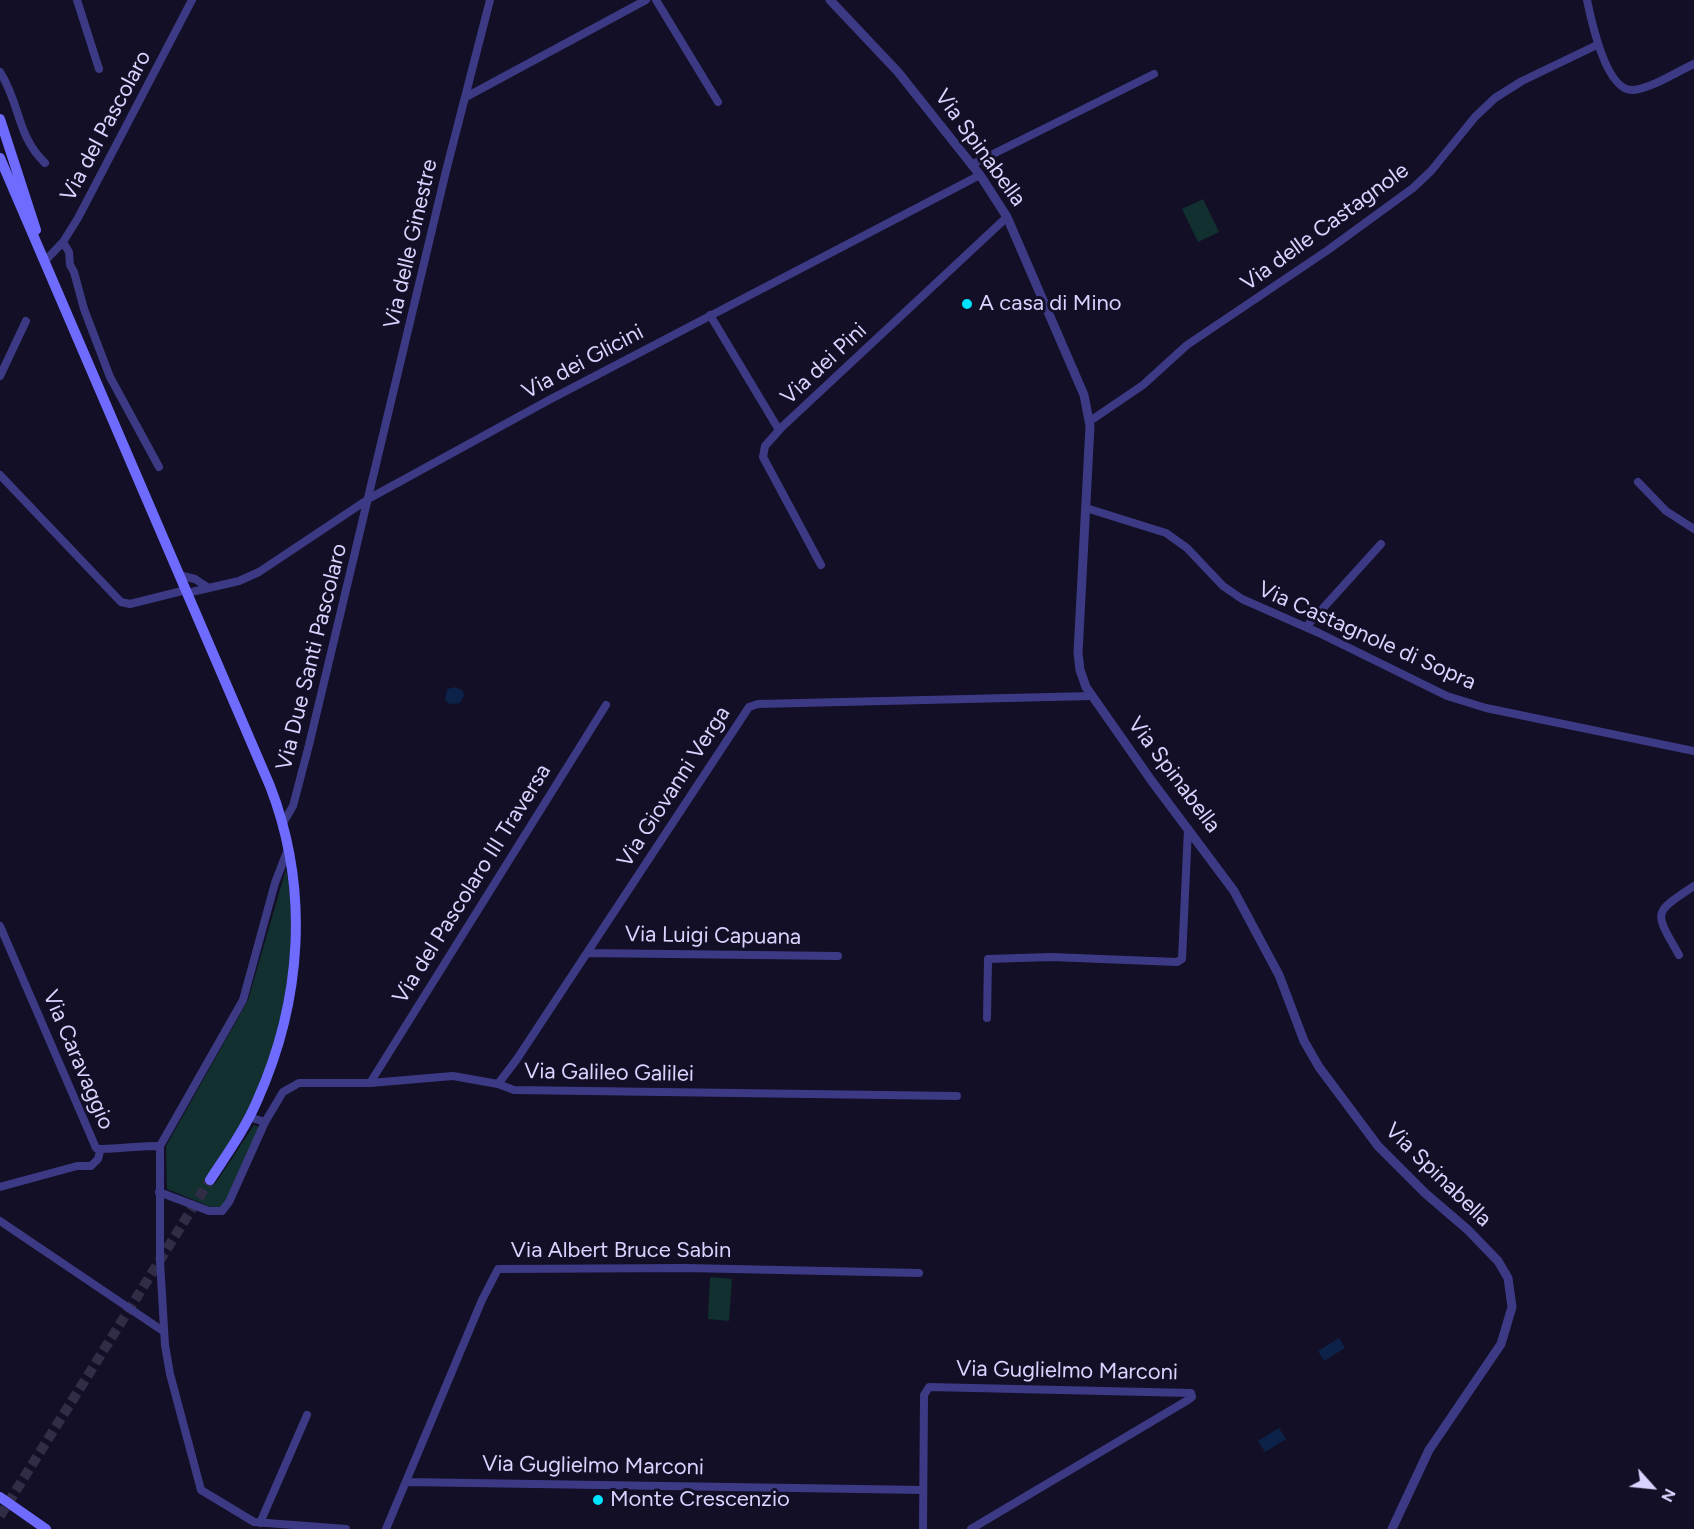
<!DOCTYPE html>
<style>
body{margin:0}
#map{position:relative;width:1694px;height:1529px;overflow:hidden;background:#130f26;font-family:Figtree,sans-serif}
canvas{display:block}
.north{position:absolute;left:1622px;top:1457px;width:60px;height:60px;-webkit-text-stroke:4px #130f26;paint-order:stroke;rotate:117deg;font-size:16px;font-weight:700;line-height:24px;text-align:center;color:#d9d4ff}
.north::after{content:'';display:block;margin:auto;width:21px;height:27px;background:#d9d4ff;clip-path:polygon(50% 0,100% 100%,50% 72%,0 100%)}
</style>
<div id="map">
<canvas width="1694" height="1529"></canvas>
<div class="north">N</div>
</div>
<script>
const g = document.querySelector('canvas').getContext('2d');
g.lineJoin = 'round';
function paint(path, color) {
  g.fillStyle = color;
  g.fill(path, 'evenodd');
}
function trace(path, color, width, dash) {
  g.strokeStyle = color;
  g.lineWidth = width;
  g.lineCap = dash ? 'butt' : 'round';
  g.setLineDash(dash || []);
  g.stroke(path);
}
function label(font, color, halo, rows, align = 'center') {
  g.font = font + ' Figtree,sans-serif';
  g.lineWidth = 6;
  g.setLineDash([]);
  g.textBaseline = 'middle';
  g.strokeStyle = halo;
  g.fillStyle = color;
  for (const [text, x, y, turn = 0] of rows) {
    g.save();
    g.translate(x, y);
    g.rotate((+turn || 0) * Math.PI / 180);
    g.textAlign = isNaN(turn) ? turn : align;
    if (halo) g.strokeText(text, 0, 0);
    g.fillText(text, 0, 0);
    g.restore();
  }
}
paint(new Path2D(`
 M1203 199 1219 232 1198 242 1182 209Z
 M286 869C300 942 283 1046 248 1112 235 1135 220 1156 206 1178L215 1184 254 1125 259 1127 225 1202 220 1209H216L167 1189 166 1146 248 1000Z
 M710 1277 732 1279 729 1321 708 1319Z`), '#12302f');
paint(new Path2D(`
 M456 687 463 691 464 696 460 703 449 704 445 700 447 689Z
 M1339 1338 1345 1348 1324 1361 1318 1351Z
 M1279 1428 1286 1439 1265 1452 1258 1441Z`), '#0c2248');
trace(new Path2D(`
 M0 1516 210 1180`), '#312d47', 10, [10, 5]);
trace(new Path2D(`
 M77 0 99 69
 M656 0 718 102
 M1587 0C1591 19 1606 93 1634 90 1654 87 1676 72 1694 64
 M0 72C21 105 16 135 45 163
 M466 97 646 0
 M973 164 1154 74
 M63 242 69 252 70 265 74 272 84 309 110 377 159 467
 M44 262 63 242 78 218 192 0
 M710 315 779 430
 M0 376 26 321
 M1090 421 1143 385 1187 345 1328 250 1413 188 1431 171 1475 117 1495 98 1522 81 1597 45
 M0 475 121 602 130 604 186 590
 M1638 482 1666 511 1694 529
 M1086 508 1166 533 1187 548 1223 586 1242 599 1319 633 1447 696 1486 708 1694 751
 M821 565 763 457 765 446 782 427 1007 217
 M179 575 195 579 209 588
 M187 593 239 581 259 572 370 498 549 400 980 175
 M1306 627 1381 544
 M283 823 293 806 309 745 446 171 490 0
 M288 849 275 883 243 1000 160 1146V1261L165 1345 170 1374 201 1490 254 1522 346 1529
 M0 926 96 1148C101 1151 147 1145 160 1146
 M587 953 838 956
 M1679 955C1654 911 1652 914 1694 886
 M987 1018 988 959 1051 957 1177 962 1182 959 1188 829
 M370 1083 606 705
 M498 1084 517 1059 749 707 758 704 1092 696
 M249 1117 265 1122 283 1092 299 1083H370L453 1076 498 1084 514 1090 957 1096
 M0 1187 77 1166H91L98 1159 100 1151
 M159 1192 209 1211H222L229 1202 265 1122
 M0 1221 163 1331
 M406 1482 923 1490
 M260 1523 307 1415
 M386 1529 482 1300 498 1269 686 1268 919 1273
 M923 1529 924 1395 929 1387 1191 1393 1192 1397 1188 1400 971 1529`), '#3d3a85', 8);
trace(new Path2D(`
 M830 0 898 72 980 175 1007 217 1084 395 1090 426 1078 653 1080 670 1086 687 1151 780 1234 891 1279 975 1304 1041 1319 1067 1378 1146 1425 1193 1468 1230 1498 1261 1508 1278 1512 1307 1501 1344 1429 1450 1392 1529`), '#3d3a85', 9);
trace(new Path2D(`
 M0 119 36 230
 M0 158 270 786C310 889 302 1001 257 1101 245 1129 227 1154 210 1180
 M0 1497 46 1529`), '#6f6bff', 10);
for (const [x, y, r, color] of [
 [967,304,6,"#00e5ff"],
 [598,1500,6,"#00e5ff"]
]) {
  const dot = new Path2D();
  dot.arc(x, y, r, 0, 2 * Math.PI);
  g.fillStyle = color;
  g.fill(dot);
  trace(dot, '#130f26', 2);
}
label('22px', '#d9d4ff', '#130f26', [
 ["Via del Pascolaro",106,126,-62],
 ["Via Spinabella",980,148,54],
 ["Via delle Castagnole",1325,227,-36],
 ["Via delle Ginestre",411,244,-77],
 ["Via dei Glicini",583,362,-28],
 ["Via dei Pini",824,364,-43],
 ["Via Castagnole di Sopra",1367,636,24],
 ["Via Due Santi Pascolaro",312,657,-76],
 ["Via Spinabella",1174,775,53],
 ["Via Giovanni Verga",674,787,-57],
 ["Via del Pascolaro III Traversa",472,884,-58],
 ["Via Luigi Capuana",713,936,1],
 ["Via Caravaggio",78,1060,67],
 ["Via Galileo Galilei",609,1073,1],
 ["Via Spinabella",1438,1175,44],
 ["Via Albert Bruce Sabin",621,1251],
 ["Via Guglielmo Marconi",1067,1371,1],
 ["Via Guglielmo Marconi",593,1466,1]
]);
label('22px', '#d9d4ff', '#130f26', [
 ["A casa di Mino",979,304],
 ["Monte Crescenzio",610,1500]
], 'left');
</script>
